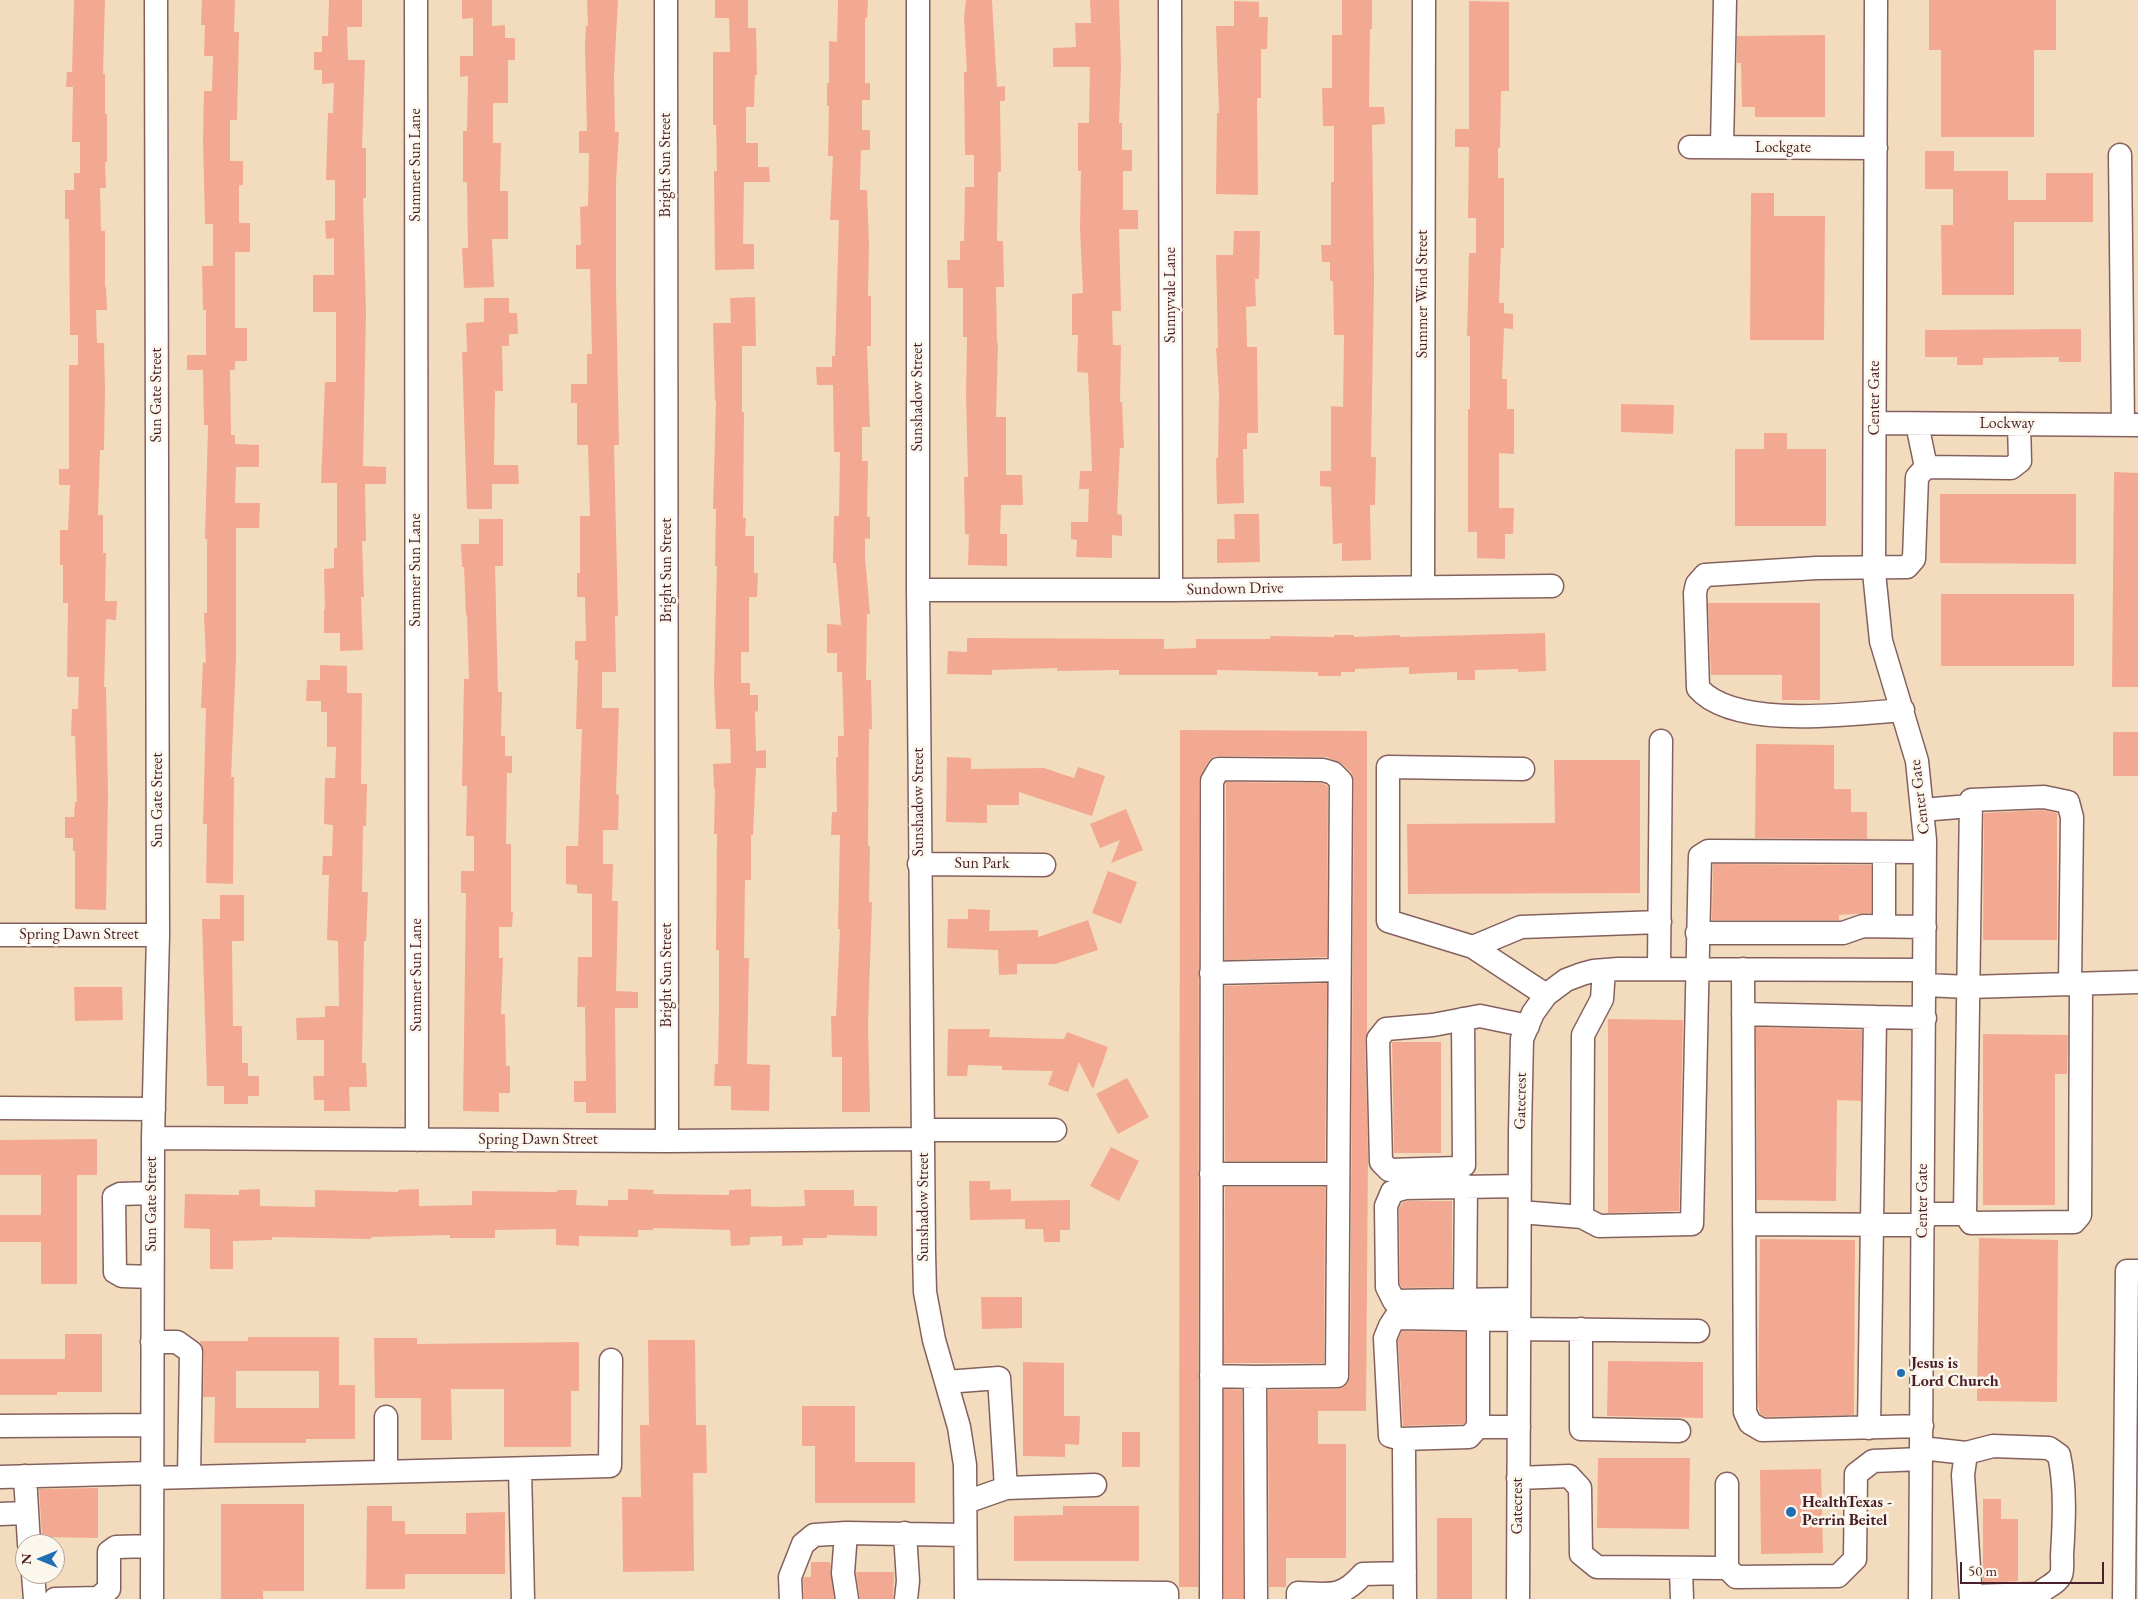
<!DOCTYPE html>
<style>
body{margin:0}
#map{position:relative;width:2138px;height:1599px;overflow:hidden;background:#f3dcbd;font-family:"EB Garamond",serif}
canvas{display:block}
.north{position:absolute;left:15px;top:1534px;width:50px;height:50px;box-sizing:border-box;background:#fbf7ec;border:1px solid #b4a19f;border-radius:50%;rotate:270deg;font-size:14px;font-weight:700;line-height:20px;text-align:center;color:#4a1f2b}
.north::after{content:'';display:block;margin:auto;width:18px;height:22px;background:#1f6fb2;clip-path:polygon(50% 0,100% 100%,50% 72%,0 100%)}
.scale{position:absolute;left:1960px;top:1562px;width:144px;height:22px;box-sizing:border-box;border:2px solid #4a1f2b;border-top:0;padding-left:6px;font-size:15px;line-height:18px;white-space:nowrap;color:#4a1f2b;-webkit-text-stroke:4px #fbf7ec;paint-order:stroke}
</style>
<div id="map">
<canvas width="2138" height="1599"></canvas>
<div class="north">N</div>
<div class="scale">50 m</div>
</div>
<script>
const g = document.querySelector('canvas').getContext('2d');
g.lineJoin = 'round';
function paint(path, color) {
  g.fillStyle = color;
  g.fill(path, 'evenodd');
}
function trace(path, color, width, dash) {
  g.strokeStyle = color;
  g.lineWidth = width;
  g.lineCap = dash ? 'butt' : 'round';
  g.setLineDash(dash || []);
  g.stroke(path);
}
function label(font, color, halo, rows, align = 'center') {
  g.font = font + ' "EB Garamond",serif';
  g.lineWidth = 5;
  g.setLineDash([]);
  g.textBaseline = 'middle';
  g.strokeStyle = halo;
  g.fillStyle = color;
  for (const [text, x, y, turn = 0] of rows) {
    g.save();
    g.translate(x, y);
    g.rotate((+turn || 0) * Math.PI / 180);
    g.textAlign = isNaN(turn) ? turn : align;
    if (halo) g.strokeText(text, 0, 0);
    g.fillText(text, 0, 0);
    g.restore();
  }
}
paint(new Path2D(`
 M74 0H105L103 74H105V114H107V162H105L106 188H100L101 231H105V287H106L107 310H96L97 343H104L105 389 104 450H100L98 515H103V553H106L105 601H117L116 620 106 619 104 687H106L108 794 106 910 75 909V851H73V838H65V817H74L75 802H77L75 736H71L72 709H78L79 677H67L68 603H63V565H60V530H68L70 485H59V469H69V365H78V335H70L69 219H65V190H74V173H80V142H72L73 87H66L67 72H72Z
 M202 0H235L234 32H239L237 120H230V161H243V185H239V223H250V252H235V328H247V361H235V370H230L231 435H235V444L259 445V467H236L235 503H260L259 528H236V659L231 777H234L233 884 206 883 207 824H203L206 708H201L203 662 206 663 204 613H207V539H205L208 425H204L203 370H187V355H206V310H203L202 266H213V224H205L203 139 204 91H212L213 56H204L205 25H201Z
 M329 0H362V27H347L348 60H365L362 148H366V198H363L366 312 363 466 386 467V484H365L366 541H362L364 597H361L363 650 340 651V633H324V610L325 609 324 569 334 568V548H337V483H321L325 382H336V312H313V275H334V238L326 239 325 221 335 220V180H326L328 113H333L334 83 322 84V70H314V52H322V36H328Z
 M462 0H492V26L505 25V38H515V60H508V103H493V143H501L500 191H508V239H492L494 287 464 288 462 248H468L467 182H463V131H467L468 76 460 77V56H473V18L462 19Z
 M587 0H618L614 75 615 132H619L616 182V285L619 445H614L618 616H615L616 672H602V708H619L616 794 619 795 618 830H603V864H613L612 901H618L616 991 638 992V1008H615L616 1113H586V1102H574V1081H586L585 1007H577L578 957H592V894L577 893V885L566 884V846H578L582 729H576L578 660H575V641H586L585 597H577V573H580V516H590L588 445H577V403H571V384H587V354H592L590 269H576V245H581L580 207 588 206 589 153H579V131H587L585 46 586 26H588Z
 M715 0H748V28H756L757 75H755L754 107H746V143H758V167H769L770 182H744L743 244H754V269L715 270 714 171H717L716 125H713V52H730L729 18H715Z
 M838 0H868L867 18H865V83H870V100H862V130H870V150H861L860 190H867L869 245 868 296H871V346H867L870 427H862V461H868L867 517H870V539L865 538V557L870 614H867L866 680H871L872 729H869L868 846H870L869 902H872L868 1023 870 1112H842V1057H832L831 1016H836L840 929H838L840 835H831L832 812H837L836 757H838V736H844L842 672H837V653H827V624L841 625 836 563H833L834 516H839L840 452H834L833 385H817L816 367H832V356H835L839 220H830L833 156H828L829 106H827V83H829V41L837 42Z
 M966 0H992L997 87 1005 86V101H1000L1001 172H998L997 241H1003L1004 287H996L997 343H998L996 417H1006V475H1022L1023 505H1001L1000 534H1007V566L968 565 969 535 965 534 964 477H968L966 393 967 337H963V288H948L947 260H960V241H964L965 187H974V155H965L964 72H967L964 18Z
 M1090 0H1119L1121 66 1119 123H1122V150H1132V171H1123V210H1138V229H1119L1121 311H1112L1113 345H1121L1120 402H1122L1124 448H1120L1117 514 1122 515V536L1112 535V558L1076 557 1077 540 1071 539V522H1088L1089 489H1079L1080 471H1092L1088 373 1077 372 1078 335H1072V294L1083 293 1080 229 1081 171H1078V123H1089L1090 67H1053V48L1076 47 1075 23H1091Z
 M1342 0H1372V29H1370L1369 107H1384L1385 124 1372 125 1374 280 1371 457H1376L1375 505H1370L1371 560 1342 561V543L1333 544 1331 487 1320 486V471H1331V406L1343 407 1344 335H1334L1333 281H1330V262H1322L1321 245H1331V182H1334V126H1323L1322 88H1332V35H1342Z
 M1929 0H2056V50H2034V137H1941V50H1929Z
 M1234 1 1259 2V17H1268L1267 49H1261V98H1257L1258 195 1216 194 1217 113H1219L1216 26H1234Z
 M1469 1 1509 2V91H1501L1500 148H1498V178H1504V248H1501L1499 303H1504V313L1513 314V329L1504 328 1502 379H1507V409H1514V454L1499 453V508H1514L1513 534H1505V559L1477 558V532H1468V409H1470V336H1467L1468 297 1469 253H1476V218H1468L1469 147H1455V129H1469Z
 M1825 35V117H1755V107H1742L1741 63H1737V36Z
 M1925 151H1954V171H2008V200H2046V173H2093V222H2014V295H1942L1941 225H1953V189H1925Z
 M1751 193H1774V216H1825L1824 340H1750Z
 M1234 231H1260L1259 279H1255L1256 306 1246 307 1247 347H1257L1258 433H1247V449H1243L1244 503 1217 504 1216 458H1218L1219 393 1216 348H1218L1216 255H1233Z
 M755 297 756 346H742V412H744L743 518H746L745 536H754V573H758L757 597H749V652H741V683H750V695H758V711L755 712 756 751 766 750V768H756L753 835H751V880H745L744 958H749L747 1064 770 1065 769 1111 731 1110V1086H714L715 1064H718L719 1007V950H716L717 834H714L715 788H714L713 764 731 763 730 729H716L714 683 717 566H715L716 509H713L716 401H715L713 323H731L730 298Z
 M484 298H509V313H517L518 334H509V346H502L503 391H495L494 465H518L519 484H492V509H467L462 352H467L466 323 484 322Z
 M2081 329V362H2059V357L1983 358V365H1957V357H1925V330Z
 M1621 404 1674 405 1673 434 1621 432Z
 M1764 433H1787V449H1826V526H1735V449H1764Z
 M2114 472 2138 473V687H2112Z
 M1940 494H2076V564L1940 563Z
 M1234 514H1259L1260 562 1217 563V539H1235Z
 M479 519H503V566H495L498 692H502L501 736H505V756H512V773H507L506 844H511V912H513L512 927H499V958H503L501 1014H505L506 1066H510V1093H499V1112L463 1111 466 893H461V871H474V836H466L467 786H462L464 679H469L467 615H466L464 567H462L461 544H479Z
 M1941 594H2074V666H1941Z
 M1708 603H1820V700H1782V675H1711Z
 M1545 633 1546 671 1518 672V669L1475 670V680H1457V672L1409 674V667L1355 669V672H1341V676H1318V672L1217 670V675H1119V670L1057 671V668L992 670V675L947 674 948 651 967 652V638L1164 639V649L1196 648V639H1270L1271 636 1334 637V635H1354V637L1400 635V637Z
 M320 665 347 666V693H362L361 784H367L366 826H363L362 892H368L366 941H364L362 1063H366L367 1087H349L350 1111H324V1100H314L313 1076H324V1040H297L296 1018 325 1017V1006H339L338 941 327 940 329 875H322L323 856H332L333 825 324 824 325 778H335L336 747H327V712H321V701H306L307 680H320Z
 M1180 730 1367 731V1033L1365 1039 1368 1153 1366 1411H1318V1444H1346V1558H1286V1587H1269L1268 1390 1338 1389 1348 1383 1350 1376 1354 781 1351 772 1342 764 1327 757 1219 756 1213 757 1208 762 1199 780 1198 1587H1179Z
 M2113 732H2138V776H2113Z
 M1756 744 1834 745V789H1851V812H1867V839L1755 838Z
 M947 757 971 758V769L1044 768 1074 778 1078 767 1105 776 1092 816 1019 792V805H987V823L946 822Z
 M1554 760H1640V893L1408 894 1407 824 1555 823Z
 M1226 782 1321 783 1328 786 1327 957 1225 960Z
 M1126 809 1143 850 1111 863 1120 840 1100 848 1090 824Z
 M2043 810 2057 813V940H1983L1984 813Z
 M1713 864 1871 865V913L1839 915V920H1712Z
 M1108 871 1137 882 1121 924 1092 913Z
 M220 895H244V941H232L233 1026H242V1063H248V1076H259V1096H248V1104H224V1086H207L202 919H220Z
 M968 909 990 910 989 931 1038 930V937L1088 920 1098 950 1055 964H1017V974L999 975 998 950 947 948 948 919H968Z
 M1327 983 1325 1161H1225V986Z
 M74 987H122L123 1020 75 1021Z
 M1608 1019 1683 1020 1679 1211 1608 1213Z
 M1756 1027 1862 1030 1861 1101 1837 1100 1836 1201 1757 1200Z
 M948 1029H990L989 1037 1064 1039 1067 1032 1108 1047 1093 1089 1079 1062 1068 1092 1048 1085 1053 1071 1002 1070V1066L968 1065 967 1076H947Z
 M1983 1034 2068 1035 2067 1074H2055V1205H1983Z
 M1392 1042H1441V1153H1394Z
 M1127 1078 1149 1117 1118 1134 1096 1094Z
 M97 1139V1175H77V1284H41V1242H0V1215H41V1175H0V1140Z
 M1111 1147 1139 1161 1119 1201 1090 1186Z
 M969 1181H990V1190L1011 1189V1201L1070 1200V1230H1060V1242H1044L1043 1229H1025V1219L970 1220Z
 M1225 1187H1325L1324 1363H1224Z
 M260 1189V1206L315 1207V1190L398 1192V1190L419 1189V1206L472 1205V1191L557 1192V1190H577L576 1205 608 1206V1200H628V1189L654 1190 653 1194 729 1195V1190L751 1189V1206L773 1207 805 1206 804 1190H854V1206H877V1236L827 1235V1238H803V1245L782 1246V1236L750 1237V1245L731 1246 730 1230 698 1229 653 1228V1230H638V1237L579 1236V1246L556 1245V1229L495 1230V1238H450V1235L371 1237V1239L272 1237V1240L233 1241V1269H210V1229L184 1228 185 1194 239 1195V1190Z
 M1407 1201H1452V1287L1402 1288 1400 1284 1399 1209 1402 1203Z
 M1979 1238 2058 1240 2057 1402 1977 1401Z
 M1760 1239 1855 1240 1854 1415 1765 1417 1760 1414 1758 1404Z
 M981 1297H1022V1328L982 1329Z
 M1402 1331 1465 1332V1422L1463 1424 1403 1426 1398 1340Z
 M65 1334H102V1392H57V1395H0V1359H65Z
 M248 1337H339V1385H355V1439H306V1443H214L215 1397H203L204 1352 200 1341H248ZM236 1371H319V1408H236Z
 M374 1338H417V1344L579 1342V1391H571V1447H504V1389H451L452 1440H421V1398H375Z
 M648 1340H695L696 1425H706L707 1473H693L694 1571 623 1572 622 1497H641L640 1425H649Z
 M1608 1361 1703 1362V1418L1607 1416Z
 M1023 1362 1064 1363V1416H1080L1079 1445 1065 1444V1457L1023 1456Z
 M1224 1389 1242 1390 1243 1599H1224Z
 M802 1406H855V1462H915V1503H815V1446H802Z
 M1122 1432H1140V1467H1122Z
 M1598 1458H1690L1689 1529 1597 1528Z
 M1821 1469 1823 1553 1761 1554 1760 1470Z
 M98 1488V1538L42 1537 39 1489Z
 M1983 1499H2001V1519H2018V1581L1983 1583Z
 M221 1504H304V1591H263V1599H221Z
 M367 1506H392V1521H405V1534H466V1513L505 1512V1574H405V1589H366Z
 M1063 1506H1139V1561H1014V1516L1063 1515Z
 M1437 1518H1472V1599H1437Z
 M811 1562H830L834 1599H804L803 1579 804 1577H811Z
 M856 1572H894L893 1599H860Z`), '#f3a991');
const minor = new Path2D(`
 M416 0 417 1140
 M666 0 667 1141
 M918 0V590L924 1252 925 1292 934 1340 959 1427 965 1465 966 1599
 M1170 0 1171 590
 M1876 0 1874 572 1881 641 1917 761 1925 840 1920 1599
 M1690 147 1876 148
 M1722 147 1725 0
 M2120 155 2123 424
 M1875 423 2137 425
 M1917 424 1926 467
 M1423 587 1424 0
 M918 590H1171L1552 586
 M1903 710C1852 714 1734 730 1698 688L1695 593 1697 584 1705 575 1816 568 1907 567 1914 559 1917 477 1926 467 2011 468 2020 461 2019 424
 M1523 769 1388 767V921L1473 947 1546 995
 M1922 810 1970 806
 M919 864 1044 865
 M1884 926V852
 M1697 933H1843L1863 926 1925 927
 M0 935H158
 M1473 947 1521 927 1660 922
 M1659 969 1661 741
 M1743 969 1745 1412 1750 1423 1762 1430 1922 1426
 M1604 970 1602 999 1583 1035 1582 1217 1599 1226 1692 1224 1700 856 1708 851 1925 852
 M1211 973 1339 970
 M1925 985 1969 987 2138 982
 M1743 1014 1875 1017
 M1463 1019 1464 1165 1458 1168 1389 1170 1381 1162 1378 1039 1386 1029 1433 1025 1480 1016 1528 1026
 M0 1108 154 1109
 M923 1130H1055
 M153 1138 667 1141 923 1139
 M1211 1174H1338
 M1520 1212 1582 1217
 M1923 1214H1965L1971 1223 2074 1222 2080 1215 2081 984
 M1965 1214 1971 800 2044 797 2068 802 2072 817 2070 984
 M1744 1224 1923 1225
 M152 1277 122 1276 115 1272 114 1197 120 1194 152 1193
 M1519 1299 1394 1301 1387 1287 1386 1206 1392 1192 1405 1188 1520 1186
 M1465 1300 1466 1186
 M1478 1319V1427L1469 1437 1401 1439 1390 1436 1385 1338 1390 1326 1395 1318 1519 1320
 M1519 1329 1698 1331
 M1581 1329V1429L1679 1431
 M152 1342H177L191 1352 189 1477
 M1211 1376 1255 1377
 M946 1382 999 1378 1006 1488
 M386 1417V1472
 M0 1426 151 1425
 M1478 1427H1519
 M1869 1428 1875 1017 1925 1018
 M1921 1448 1966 1453
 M1404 1451 1405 1599
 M520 1469 523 1599
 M25 1476 29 1544
 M0 1477 151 1473
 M151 1478 610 1466 611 1360
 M1518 1478 1569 1476 1580 1488 1581 1554 1597 1567 1727 1568
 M1727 1484V1568L1736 1577 1838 1576 1855 1559 1856 1474 1873 1461 1921 1459
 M966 1502 1006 1488 1095 1485
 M0 1514 26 1513
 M905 1533 908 1581 906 1599
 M1681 1568 1682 1599
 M33 1574 35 1599
 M966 1591 1167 1593V1599
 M1971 1596 2038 1594
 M55 1599 98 1598 109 1589V1552L116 1547 152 1546
 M152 1599 153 1138 158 935 156 0
 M791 1599 790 1577 803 1544 814 1535 846 1533
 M847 1599 843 1573 846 1533 965 1535
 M1211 1599 1212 781 1219 769 1323 770 1333 773 1341 781 1337 1376 1255 1377 1256 1599
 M1298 1599V1593C1330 1594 1341 1599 1363 1574L1405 1573
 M1518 1599 1520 1132 1522 1039 1533 1013 1546 995 1566 980 1582 974 1593 971 1618 969 1924 970
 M1971 1599 1963 1475 1966 1453 1993 1446 2049 1448 2059 1455C2066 1487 2064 1523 2062 1556 2062 1561 2063 1570 2061 1575 2056 1586 2040 1588 2036 1599
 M2124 1599 2127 1271H2138`);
trace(minor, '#85615e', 25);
trace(minor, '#fff', 22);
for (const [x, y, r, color] of [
 [1901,1373,5,"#1f6fb2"],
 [1791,1512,6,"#1f6fb2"]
]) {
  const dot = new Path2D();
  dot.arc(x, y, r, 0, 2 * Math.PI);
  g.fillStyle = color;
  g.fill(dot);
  trace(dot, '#fbf7ec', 2);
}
label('16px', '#4a1f2b', '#fbf7ec', [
 ["Lockgate",1783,148],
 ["Summer Sun Lane",416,165,-90],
 ["Bright Sun Street",666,165,-90],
 ["Summer Wind Street",1423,294,-90],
 ["Sunnyvale Lane",1171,295,-90],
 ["Sun Gate Street",157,395,-90],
 ["Sunshadow Street",918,397,-90],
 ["Center Gate",1875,398,-90],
 ["Lockway",2007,424],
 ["Summer Sun Lane",416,570,-90],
 ["Bright Sun Street",667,570,-90],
 ["Sundown Drive",1235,589,-1],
 ["Center Gate",1920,797,-97],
 ["Sun Gate Street",158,800,-90],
 ["Sunshadow Street",919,802,-90],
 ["Sun Park",982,864],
 ["Spring Dawn Street",79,935],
 ["Summer Sun Lane",417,975,-90],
 ["Bright Sun Street",667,975,-90],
 ["Gatecrest",1521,1101,-89],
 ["Spring Dawn Street",538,1140],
 ["Center Gate",1923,1201,-90],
 ["Sun Gate Street",152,1204,-90],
 ["Sunshadow Street",924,1207,-90],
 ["Gatecrest",1518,1506,-90]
]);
label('bold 16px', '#4a1f2b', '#fbf7ec', [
 ["Jesus is",1911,1364],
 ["Lord Church",1911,1382],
 ["HealthTexas -",1802,1503],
 ["Perrin Beitel",1802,1521]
], 'left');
</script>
